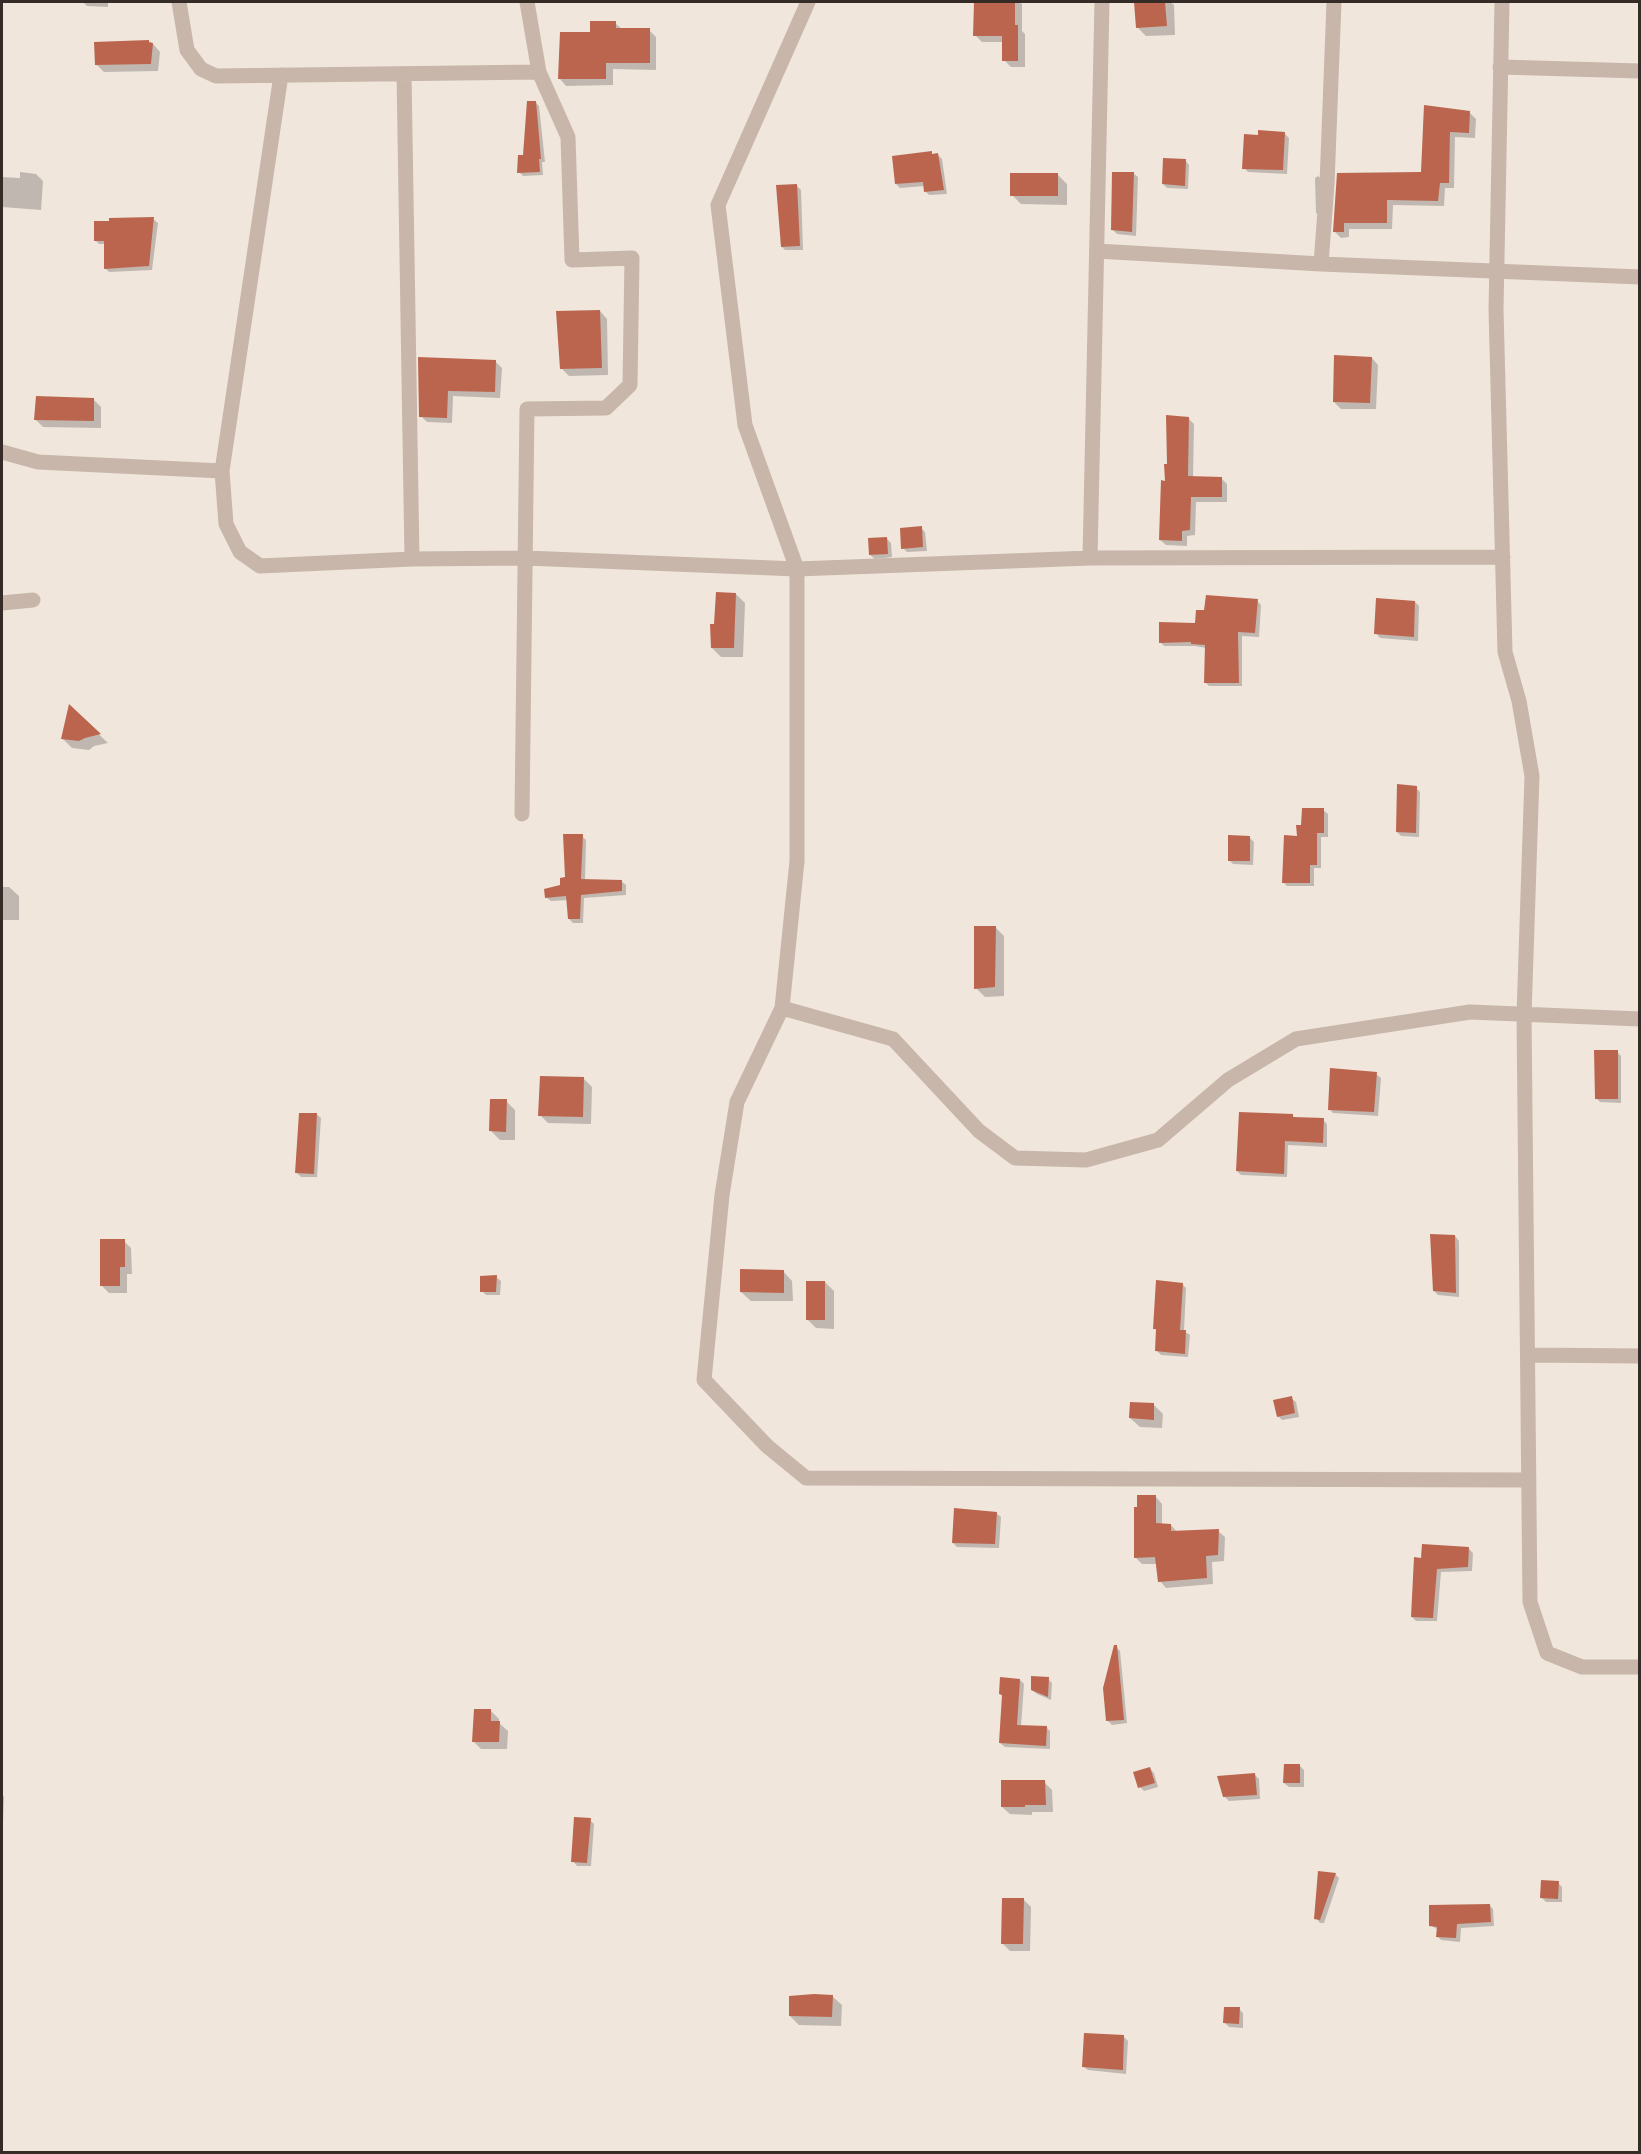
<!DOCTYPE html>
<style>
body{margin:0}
#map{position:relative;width:1641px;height:2154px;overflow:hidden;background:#f0e6dc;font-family:Manrope,sans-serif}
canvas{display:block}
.frame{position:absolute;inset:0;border:3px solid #352c28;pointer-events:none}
</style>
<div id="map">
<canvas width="1641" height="2154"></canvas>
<div class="frame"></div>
</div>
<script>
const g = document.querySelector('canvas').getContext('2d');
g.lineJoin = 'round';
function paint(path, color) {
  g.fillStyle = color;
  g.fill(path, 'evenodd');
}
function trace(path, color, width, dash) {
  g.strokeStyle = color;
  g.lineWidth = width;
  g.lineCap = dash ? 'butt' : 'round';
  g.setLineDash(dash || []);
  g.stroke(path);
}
paint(new Path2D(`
 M83 2H108V7L87 6Z
 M974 2H1019L1022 4V31L1025 34V67H1011L1004 60 1003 42H982L975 35Z
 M1135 2H1170L1174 5 1175 35 1146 36 1137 27Z
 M615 23 622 29 649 30 656 37V70L613 69V85L566 86 560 79 592 33Z
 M153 44 160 52 158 71 104 72 96 64Z
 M535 102 539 106 545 162H542L543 175 523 176 519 172 524 157Z
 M1425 107 1470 113 1476 119 1475 138 1455 137 1454 188H1445L1444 206 1393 205 1392 229H1349V237L1341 238 1335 232 1339 175 1422 173Z
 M1285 134 1289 138 1287 174 1248 172 1244 168Z
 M931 153 933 155H938L942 159 947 194 929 195 925 191V186L900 188 896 184Z
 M1185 160 1189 165 1188 189 1167 188 1163 184Z
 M20 172 36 174 43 181 41 210 2 207V177L20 178Z
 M1133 173 1138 177 1136 236 1117 234 1113 230Z
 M1057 174 1067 184V205L1021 204 1012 195Z
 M1318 176 1321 179 1319 215 1316 213 1315 178Z
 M797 186 801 190 803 250H785L781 246Z
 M153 219 158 223 152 270 109 272 105 268V244H99L95 240Z
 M600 311 607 319 608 375 569 376 561 368Z
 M1372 358 1378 365 1376 409H1341L1334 402Z
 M420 359 496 362 502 368 500 398 453 396 452 423 427 422 421 416Z
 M93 399 101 407V428L43 427 35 419Z
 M1189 419 1194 424 1193 478 1222 479 1227 484V502H1196L1195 535 1187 536V546L1166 545 1160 540 1169 466Z
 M921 528 925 532 927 551 907 552 903 548Z
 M886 538 891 543 892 557 875 559 870 555Z
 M736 594 745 603 743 657H721L712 648Z
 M1257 601 1261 605 1259 637 1242 636V686H1209L1205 682 1206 648 1195 646H1164L1160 642Z
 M1415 602 1419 606 1418 641 1380 638 1376 633Z
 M70 707 108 743 94 746 89 750 72 748 63 739Z
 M1416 788 1420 792 1419 837 1401 836 1397 832Z
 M1323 810 1328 814V837H1321V868H1314V886H1287L1283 882 1303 826Z
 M582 836 586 840 585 881H621L626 885V895L584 898 583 923H573L569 919 568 900 551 901 546 897 561 886 567 878Z
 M1249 837 1254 842 1253 865 1233 864 1229 860Z
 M2 887H9L19 896V920H2Z
 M995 927 1004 936V996L985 997 976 988Z
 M1617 1052 1621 1056V1103L1600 1102 1596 1098Z
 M1376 1074 1381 1078 1378 1116 1333 1113 1329 1109Z
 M584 1079 592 1087 591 1124 548 1123 540 1115Z
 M506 1101 515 1110V1140H500L490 1130Z
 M316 1114 321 1118 317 1177H301L297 1173Z
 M1292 1115 1296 1119 1323 1120 1327 1124V1147L1288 1145 1287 1177 1241 1175 1237 1171Z
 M1455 1236 1459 1241V1297L1438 1295 1434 1291Z
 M124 1241 131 1248 132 1274H127V1293H109L102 1286Z
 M783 1271 792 1281 793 1301H751L741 1292Z
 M496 1277 501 1281 500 1295H486L482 1291Z
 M825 1282 834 1291V1329L816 1328 807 1319Z
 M1182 1284 1186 1288 1184 1331 1190 1335 1188 1357 1161 1355 1157 1351 1158 1332 1155 1329Z
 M1291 1398 1296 1402 1299 1417 1282 1420 1278 1416Z
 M1154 1405 1163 1414 1162 1428 1140 1427 1130 1418Z
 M1156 1497 1162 1504V1525H1171L1177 1532 1218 1531 1225 1537 1224 1561 1212 1562 1213 1584 1166 1588 1160 1581 1158 1564H1142L1136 1558Z
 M996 1513 1001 1517 999 1548 957 1547 953 1543Z
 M1469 1549 1473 1553 1472 1571 1441 1572 1437 1621H1416L1412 1617 1423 1560Z
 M1116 1647 1120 1651 1127 1723 1112 1725 1108 1721Z
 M1048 1679 1052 1683 1051 1700 1037 1694 1032 1690Z
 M1020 1680 1024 1684 1021 1726 1046 1727 1050 1731V1749L1005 1747 1000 1743 1003 1696 1000 1694Z
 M491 1711 499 1719V1723L508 1731 507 1749H481L473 1741Z
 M1300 1766 1304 1770V1787H1289L1284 1783Z
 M1150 1769 1154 1773 1158 1787 1144 1791 1140 1787Z
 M1255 1775 1259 1779 1260 1799 1229 1801 1224 1796Z
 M1044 1782 1052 1790 1053 1812H1032V1815L1010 1814 1002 1807Z
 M2 1794 4 1797 3 1823H2Z
 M590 1820 594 1824 591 1866H577L573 1861Z
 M1335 1874 1339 1878 1324 1923H1320L1316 1918Z
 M1558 1883 1562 1887V1902H1546L1542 1898Z
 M1023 1899 1031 1907 1030 1951H1010L1002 1943Z
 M1489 1905 1493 1909 1494 1926 1461 1928 1460 1942 1441 1940 1437 1936 1438 1930 1431 1925Z
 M832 1996 842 2005 841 2026 799 2025 790 2016Z
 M1239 2009 1243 2013V2028L1229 2027 1225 2023Z
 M1124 2037 1128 2041 1126 2074 1088 2070 1083 2066Z`), '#0003');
paint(new Path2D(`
 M974 2H1015V25H1018V61H1002V36H973Z
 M1134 2H1165L1167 26 1136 28Z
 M590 21H616V28H650V63H606V79H558L560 32H590Z
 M149 40V42L153 43 151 64 95 65 94 42Z
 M527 101H536L541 159H539L540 172 517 173 518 155H523Z
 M1424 105 1470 111 1469 133 1450 132 1449 183H1440L1438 201 1387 200V223H1344V232H1333L1337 173 1421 172Z
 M1258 130 1285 132 1283 170 1242 169 1244 134 1258 135Z
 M932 151V154L938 153 944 190 924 192 923 182 895 184 892 156Z
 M1163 158 1186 159 1185 186 1162 184Z
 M1112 172H1134L1132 232 1111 230Z
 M1010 173H1058V196H1010Z
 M797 184 800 246 781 247 776 185Z
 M154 217 149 266 104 269V241H94V221H109V218Z
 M600 310 602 368 560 369 556 311Z
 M1334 355 1372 357 1370 403 1333 402Z
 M418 357 496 360 495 392 448 391 447 418 419 417Z
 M36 396 94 398V421L34 420Z
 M1166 415 1189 417 1188 476 1222 477V497H1191L1190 530 1182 531V541L1159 540 1161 480 1165 481 1164 464H1167Z
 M922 526 923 547 901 549 900 528Z
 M887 537 888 554 869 555 868 538Z
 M716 592 736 593 734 648H711L710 624H714Z
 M1206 595 1258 599 1255 633 1238 632 1239 683H1204L1205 645 1191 644V642L1159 643V622L1195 623 1196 610H1204Z
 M1376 598 1415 601 1414 637 1374 634Z
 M69 704 101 734 85 738 79 741 61 739Z
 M1397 784 1417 786 1416 833 1396 832Z
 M1302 808H1324V833H1317V865H1310V883H1282L1284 835 1297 836 1296 825H1301Z
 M563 834H583L581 879 622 880V891L581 895 580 919H568L566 896 545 898 544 889 560 885V878L565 877Z
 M1228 835 1250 836V861H1228Z
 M974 926H996L995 987 974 989Z
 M1594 1050H1618V1099H1595Z
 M1330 1068 1377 1072 1374 1112 1328 1110Z
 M540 1076 584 1077 583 1117 538 1116Z
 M490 1099H507L506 1132 489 1131Z
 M1239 1112 1293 1114V1117L1324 1118 1323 1143 1285 1141 1284 1174 1236 1171Z
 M299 1113H317L314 1174 295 1173Z
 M1430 1234 1455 1235 1456 1293 1433 1291Z
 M100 1239H125V1267H120V1286H100Z
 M740 1269 784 1270V1293L740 1292Z
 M497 1275 496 1292H480V1276Z
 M1156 1280 1183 1283 1180 1330H1186L1185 1354 1155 1351 1156 1329H1153Z
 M806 1281H825V1320H806Z
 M1292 1396 1295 1413 1277 1417 1273 1400Z
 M1130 1402 1154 1403V1420L1129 1418Z
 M1137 1495H1156V1523L1171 1524V1531L1219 1529 1218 1555 1206 1556 1207 1578 1158 1582 1155 1557 1134 1558V1507H1137Z
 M954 1508 997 1512 995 1544 952 1543Z
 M1422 1544 1469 1547 1468 1567 1437 1569 1433 1618 1411 1617 1414 1557 1421 1558Z
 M1114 1645H1117L1124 1720 1106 1721 1103 1688Z
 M1031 1676 1049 1677 1048 1697 1031 1690Z
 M1000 1677 1020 1679 1017 1725 1047 1726 1046 1746 999 1743 1002 1695 999 1694Z
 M474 1709H491V1721H500L499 1742H472Z
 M1284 1764H1300V1783H1283Z
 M1150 1767 1155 1783 1138 1788 1133 1772Z
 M1255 1773 1257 1795 1223 1797 1217 1776Z
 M1001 1780H1045L1046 1805H1025V1807H1001Z
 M574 1817 591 1818 587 1863 571 1862Z
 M1318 1871 1336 1873 1320 1920 1314 1919Z
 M1541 1880 1559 1881 1558 1899 1540 1898Z
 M1002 1898H1024L1023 1944H1001Z
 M1490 1904 1491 1922 1457 1924 1456 1938 1436 1937 1437 1927 1429 1926V1905Z
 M814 1994 833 1995 832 2017 789 2016V1996Z
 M1224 2007H1240L1239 2024 1223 2023Z
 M1084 2033 1124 2035 1123 2070 1082 2067Z`), '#bb654e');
trace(new Path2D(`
 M179 2 187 50 201 69 216 76 539 72
 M808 2 718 205 745 425 797 569V861L782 1008 737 1102 722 1195 704 1380 767 1446 806 1478 1529 1480
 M1502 2 1496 309 1505 652 1519 701 1532 776 1524 1015 1530 1602 1547 1653 1582 1667H1640
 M1500 67 1640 71
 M404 74 412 559
 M281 75 222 471 226 524 240 552 260 566 412 559 526 558 797 569 1090 558 1503 557
 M1097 251 1321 264 1640 277
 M1321 264 1327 184 1334 2
 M2 452 38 462 222 471
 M1090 558 1102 2
 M2 603 33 600
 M522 814 527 409 606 408 630 385 632 258 572 260 568 137 539 72 527 2
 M782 1008 893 1039 979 1131 1015 1158 1086 1160 1158 1140 1228 1080 1296 1039 1470 1012 1640 1019
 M1528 1355 1640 1356`), '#c7b6a9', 15);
</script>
